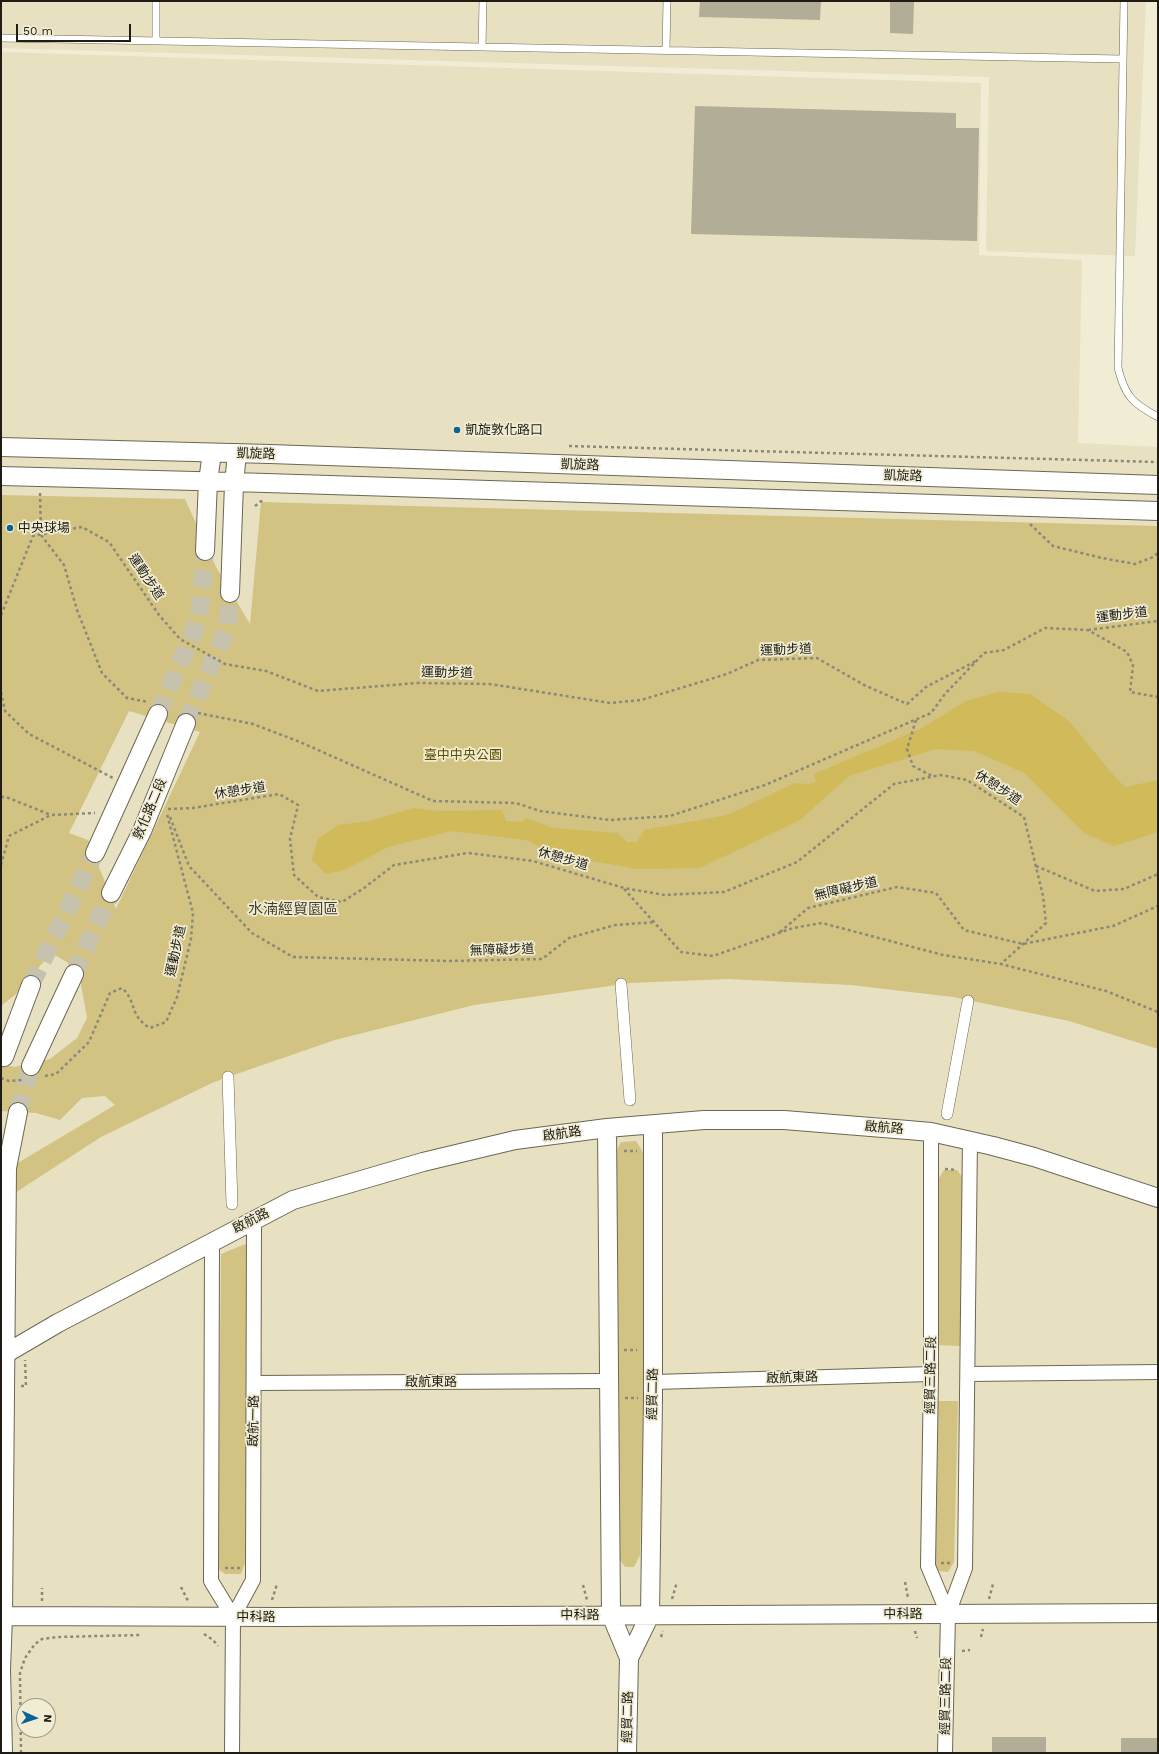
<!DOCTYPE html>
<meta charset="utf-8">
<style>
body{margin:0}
#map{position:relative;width:1159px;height:1754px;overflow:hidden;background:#f1ecd4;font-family:"Work Sans",sans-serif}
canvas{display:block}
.frame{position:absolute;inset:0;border:2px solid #1e1c14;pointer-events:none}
.north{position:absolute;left:16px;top:1698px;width:40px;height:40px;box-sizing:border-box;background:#f1ecd4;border:1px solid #9d9987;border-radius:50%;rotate:93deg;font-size:11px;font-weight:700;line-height:16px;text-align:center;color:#1e1c14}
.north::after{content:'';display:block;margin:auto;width:14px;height:18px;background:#0b6394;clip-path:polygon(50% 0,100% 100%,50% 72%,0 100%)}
.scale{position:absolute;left:16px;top:24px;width:115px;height:18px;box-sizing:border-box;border:2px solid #1e1c14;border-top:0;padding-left:5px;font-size:12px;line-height:14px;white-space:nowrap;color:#1e1c14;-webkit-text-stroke:3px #f1ecd4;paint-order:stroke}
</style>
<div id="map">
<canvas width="1159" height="1754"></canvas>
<div class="frame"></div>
<div class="north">N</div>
<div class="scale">50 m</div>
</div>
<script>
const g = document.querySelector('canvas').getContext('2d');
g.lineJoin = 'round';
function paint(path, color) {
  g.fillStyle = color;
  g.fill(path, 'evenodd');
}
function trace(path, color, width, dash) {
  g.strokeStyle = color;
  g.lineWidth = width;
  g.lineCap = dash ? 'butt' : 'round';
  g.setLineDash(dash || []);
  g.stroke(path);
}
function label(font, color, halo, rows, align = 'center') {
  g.font = font + ' "Work Sans","Noto Sans TC",sans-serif';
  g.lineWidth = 3.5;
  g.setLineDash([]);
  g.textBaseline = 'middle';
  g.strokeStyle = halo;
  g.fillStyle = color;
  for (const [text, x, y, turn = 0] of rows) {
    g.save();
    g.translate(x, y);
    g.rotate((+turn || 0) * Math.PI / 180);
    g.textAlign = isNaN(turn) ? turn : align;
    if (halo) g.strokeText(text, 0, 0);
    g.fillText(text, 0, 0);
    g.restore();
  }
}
paint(new Path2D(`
 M1 1H1146L1135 256 986 251 989 77 1 48Z
 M1 52 981 83 979 255 1082 260 1078 443 1158 447V1753H1ZM24 1706H48V1730H24Z`), '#e8e1c1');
paint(new Path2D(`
 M1 495 185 499 216 567 250 624 261 502 1158 526V1049L1069 1021 953 997 851 985 728 979 631 983 474 1005 335 1040 228 1077 212 1083 101 1137 1 1202V1173L115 1105 105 1096 82 1098 60 1120 36 1113 1 1111V1063L14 1067 50 1059 77 1038 87 1018 80 979 67 962 51 953 16 994 1 1006ZM129 711 200 732 116 909 88 840 69 833Z
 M636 1141 644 1154 645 1375 640 1555 634 1567H625L617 1556 615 1154 621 1142Z
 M944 1170H957L963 1178 960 1346 937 1345 939 1178Z
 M248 1243 245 1563 241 1574H225L218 1569 221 1254Z
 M937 1401H958L954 1562 948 1572 938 1571 935 1565Z`), '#d2c382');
paint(new Path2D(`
 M998 692 1030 694 1069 721 1114 776 1125 787 1158 780V832L1114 846 1084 833 1024 773 974 751 936 749 849 776 800 820 700 868 638 869 556 855 526 840 452 831 388 847 345 870 326 874 312 860 318 839 338 825 369 821 414 808 439 811 502 810 506 821 522 822 527 818 552 828 618 833 627 842H637L644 830 727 815 795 783 808 784 816 782 814 774 920 729 966 701Z`), '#d0ba5a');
paint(new Path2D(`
 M700 1H821L820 20 699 17Z
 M890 1H914L913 34 890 33Z
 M695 106 956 113V128H979L977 241 691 234Z
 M992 1737H1046V1753H992Z
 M1121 1738H1158V1753H1121Z`), '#b2ad96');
trace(new Path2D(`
 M158 714 199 620 205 551
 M186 723 228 626 230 593
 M74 974 111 893
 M31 985 95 853
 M18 1112 31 1066`), '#c7c2ae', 18, [18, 9]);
const service = new Path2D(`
 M1124 1 1118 368C1125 396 1132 403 1158 417
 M1 38 1122 59
 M156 41V1
 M482 47 483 1
 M666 51 667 1`);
const pedestrian = new Path2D(`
 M621 984 630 1100
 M228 1077 232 1204
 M947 1114 968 1001`);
const minor = new Path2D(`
 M931 1132V1374L928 1566 948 1614
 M212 1242 211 1581 233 1617
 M968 1374 1158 1372
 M654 1382 931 1374
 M255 1383 608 1381
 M232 1753 233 1617 253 1580 254 1220
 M945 1753 948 1614 965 1568 970 1140`);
const tertiary = new Path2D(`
 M1 447 270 454 1158 485
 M1 476 234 482 1158 511
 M205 551 208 481 212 453
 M230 593 234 484 237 453
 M95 853 158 714
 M111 893 142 831 186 723
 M4 1057 31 985
 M31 1066 74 974
 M607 1128 611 1615 629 1658 627 1753
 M1 1353 5 1354 58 1323 293 1200 423 1162 515 1140 607 1128 704 1120H784L908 1130 931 1132 993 1146 1034 1157 1158 1198
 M1 1616 281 1617 1158 1613
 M629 1658 650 1615 653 1398V1126
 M3 1753 1 1670 3 1616 7 1168 18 1112`);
trace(service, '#6c6752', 8);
trace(pedestrian, '#6c6752', 12);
trace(minor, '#6c6752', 16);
trace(tertiary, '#6c6752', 20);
trace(new Path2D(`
 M569 446 1158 462
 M40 493 41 535 64 565 77 610 102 673 127 698 148 702
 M255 506 264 499
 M1030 524 1053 546 1102 558 1135 564 1153 557 1158 553
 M1 615 33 536 82 527 109 542 159 615 180 639 225 664 266 671 318 691 418 683 490 684 610 703 641 700 727 674 758 660 817 658 864 685 907 704 926 687 976 661
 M1088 630 1158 621
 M1 692 5 711 29 734 113 778
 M198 713 253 724 300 742 433 801 516 803 540 811 610 820 670 816 765 785 931 713 945 694 984 653 1004 650 1045 628 1088 630 1127 652 1133 665 1130 692 1158 697
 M916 720 907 749 913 766 932 776
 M1 797H6L51 815
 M168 809 193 808 279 794 298 805 290 839 294 875 318 897 342 902 364 888 394 865 468 853 533 861 624 888 664 895 724 892 797 862 894 784 941 775 967 780 1024 817 1043 896 1046 923 1001 964
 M170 817 189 866 252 933 293 957 449 961 542 959 569 938 615 925 656 922
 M1 865 9 836 51 815 95 813
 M1036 866 1095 891 1124 889 1158 874
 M624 889 681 952 713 956 793 928 822 923 943 955 1001 964 1106 991 1158 1012
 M780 932 808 908 897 887 936 893 964 930 1023 944 1113 926 1158 906
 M45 1076 56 1074 89 1042 110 993 122 988C137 1001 129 1016 150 1028L166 1022 177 997 191 939 193 913 167 814
 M1 1078 9 1081 22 1080
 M624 1151H637
 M945 1169 956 1170
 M624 1350H637
 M21 1386H26L25 1360
 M625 1398H638
 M941 1563H952
 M225 1568H240
 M905 1582 908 1598
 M583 1585 587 1600
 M181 1587 188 1601
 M672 1599 677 1582
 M989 1599 993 1584
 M272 1600 277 1584
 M42 1601V1588
 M915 1631 917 1638
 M204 1634 213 1640 218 1646
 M661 1637 663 1631
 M981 1637 983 1629
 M962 1651 970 1650
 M21 1753 20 1673 25 1658 35 1644 42 1639 58 1637 140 1635`), '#8c8978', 2.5, [3, 3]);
trace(service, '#fff', 7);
trace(pedestrian, '#fff', 11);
trace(minor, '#fff', 14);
trace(tertiary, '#fff', 18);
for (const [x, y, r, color] of [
 [457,430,4,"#0b6394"],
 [10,528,4,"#0b6394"]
]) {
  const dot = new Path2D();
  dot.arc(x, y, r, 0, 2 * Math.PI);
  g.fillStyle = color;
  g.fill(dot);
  trace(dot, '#f1ecd4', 1.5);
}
label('13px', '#1e1c14', '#f1ecd4', [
 ["凱旋敦化路口",465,430],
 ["中央球場",18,528]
], 'left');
label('13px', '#1e1c14', '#f1ecd4', [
 ["凱旋路",256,454,2],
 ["凱旋路",580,465,2],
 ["凱旋路",903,476,2],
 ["運動步道",146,577,56],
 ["運動步道",1122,615,-7],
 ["運動步道",786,650,-2],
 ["運動步道",447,673,1],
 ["休憩步道",998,788,33],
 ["休憩步道",240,791,-9],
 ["敦化路二段",150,809,-67],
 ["休憩步道",563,859,16],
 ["無障礙步道",846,889,-13],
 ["無障礙步道",502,950,-2],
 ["運動步道",176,951,-78],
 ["啟航路",884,1128,4],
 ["啟航路",562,1134,-8],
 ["啟航路",251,1221,-27],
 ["經貿三路二段",931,1375,-89],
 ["啟航東路",792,1378,-2],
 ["啟航東路",431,1382],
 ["經貿二路",653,1394,-89],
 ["啟航一路",254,1421,-89],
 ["中科路",903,1614],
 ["中科路",580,1615],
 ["中科路",256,1617],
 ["經貿三路二段",946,1696,-89],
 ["經貿二路",628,1717,-89]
]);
label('13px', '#5f5000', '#f1ecd4', [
 ["臺中中央公園",463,755]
]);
label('15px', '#423e2a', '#f1ecd4', [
 ["水湳經貿園區",293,910]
]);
</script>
